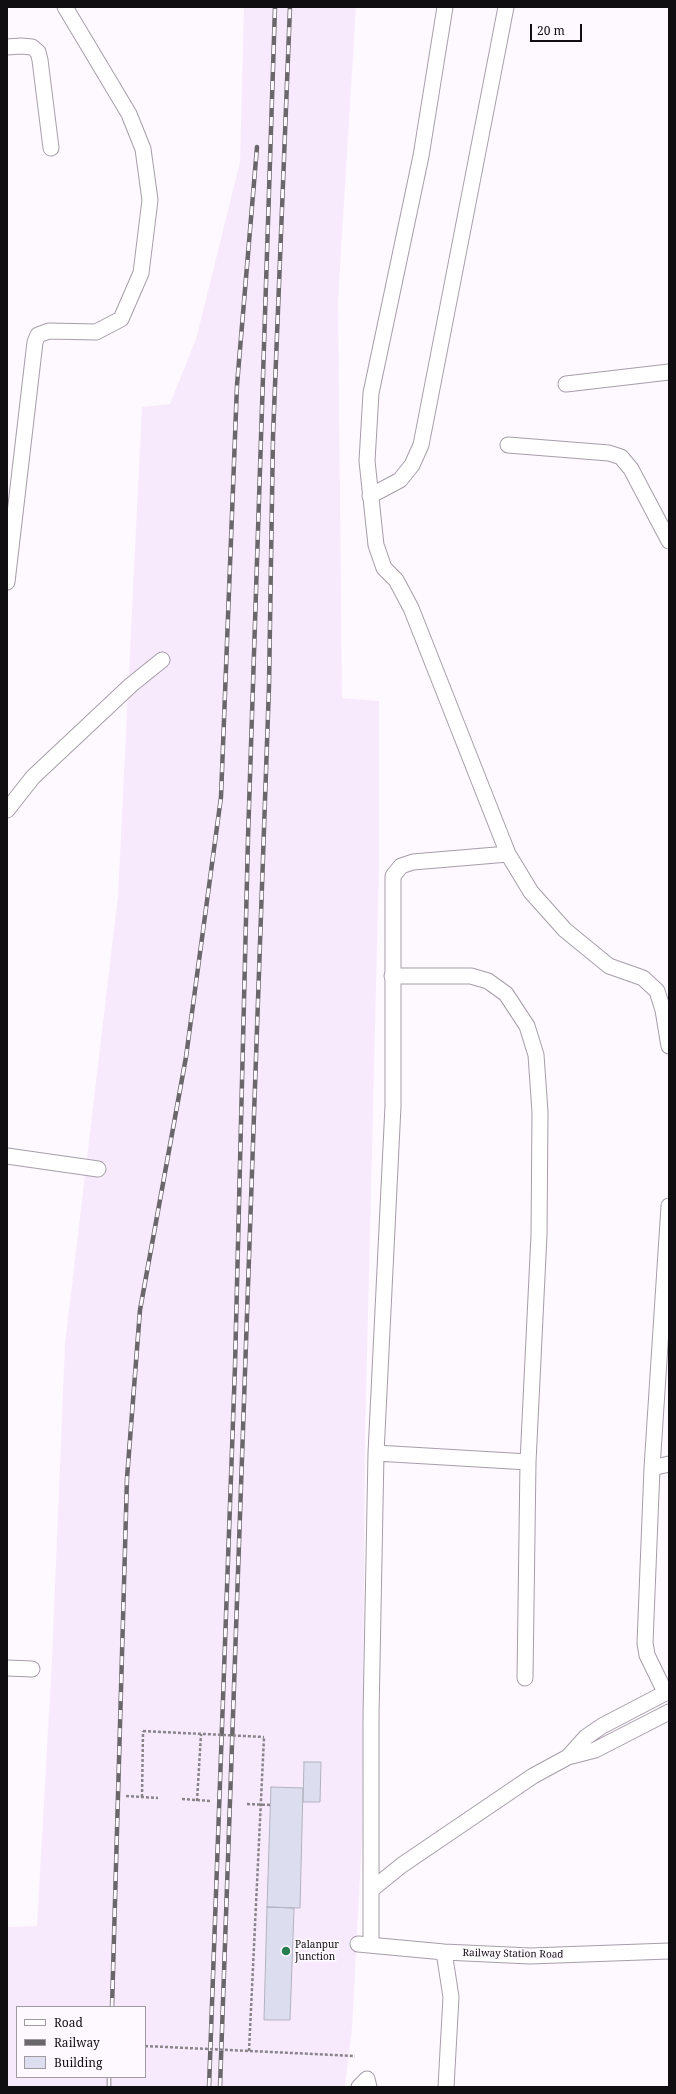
<!DOCTYPE html>
<html>
<head>
<meta charset="utf-8">
<style>
  body { margin:0 }
  #map { position:relative; width:676px; height:2094px; overflow:hidden; background:#fdf9fe; font-family:"Noto Serif",serif }
  canvas { display:block }
  .frame { position:absolute; inset:0; border:8px solid #110e12; pointer-events:none }
  .legend { position:absolute; left:16px; top:2006px; width:130px; height:72px; box-sizing:border-box; background:#fdf9fe; border:1px solid #9f9ba0; margin:0; padding:5px 7px; list-style:none; font-size:12px; color:#110e12 }
  .legend li { display:flex; align-items:center; gap:8px; height:20px }
  .legend b { width:20px; border:1px solid #9f9ba0 }
  .scale { position:absolute; left:530px; top:24px; width:52px; height:18px; box-sizing:border-box; border:2px solid #110e12; border-top:0; padding-left:5px; font-size:12px; line-height:14px; white-space:nowrap; color:#110e12; -webkit-text-stroke:3px #fdf9fe; paint-order:stroke }
</style>
</head>
<body>
<div id="map">
<canvas width="676" height="2094"></canvas>
<div class="frame"></div>
<ul class="legend">
<li><b style="height:5px;background:#fff"></b>Road</li>
<li><b style="height:5px;background:#6a676b"></b>Railway</li>
<li><b style="height:11px;background:#ddddf0"></b>Building</li>
</ul>
<div class="scale">20 m</div>
</div>
<script>
const context = document.querySelector('canvas').getContext('2d');
context.lineJoin = 'round';
function paint(path, color) {
  context.fillStyle = color;
  context.fill(path, 'evenodd');
}
function shape(rows) {
  const path = new Path2D();
  for (const r of rows) {
    path.moveTo(r[0], r[1]);
    for (let i = 2; i < r.length; i += 2) path.lineTo(r[i], r[i + 1]);
  }
  return path;
}
function trace(path, color, width, dash) {
  context.strokeStyle = color;
  context.lineWidth = width;
  context.lineCap = dash ? 'butt' : 'round';
  context.setLineDash(dash || []);
  context.stroke(path);
}
function drawText(font, color, halo, rows, align = 'center') {
  context.font = font + ' "Noto Serif",serif';
  context.lineWidth = 3.5;
  context.setLineDash([]);
  context.textBaseline = 'middle';
  context.strokeStyle = halo;
  context.fillStyle = color;
  for (const [text, x, y, turn = 0] of rows) {
    context.save();
    context.translate(x, y);
    context.rotate((+turn || 0) * Math.PI / 180);
    context.textAlign = isNaN(turn) ? turn : align;
    if (halo) context.strokeText(text, 0, 0);
    context.fillText(text, 0, 0);
    context.restore();
  }
}
paint(shape([
  [244,7,356,7,338,300,342,698,379,701,379,864,365,1437,362,1839,352,2028,345,2087,7,2087,7,1927,37,1926,52,1659,65,1344,118,896,142,407,170,404,196,339,240,162],
  [17,2007,145,2007,145,2077,17,2077]
]), '#f8eafd');
const building = shape([
  [304,1762,321,1762,320,1802,303,1802,304,1762],
  [271,1787,303,1788,300,1908,267,1907,271,1787],
  [267,1907,294,1908,290,2020,264,2020,267,1907]
]);
paint(building, '#ddddf0');
trace(building, '#b2b3c0', 1);
const street = shape([
  [445,7,421,156,371,393,367,461,376,545,384,568,396,580,411,608,508,854,531,892,565,930,609,966,643,978,657,991,663,1010,669,1046],
  [7,47,21,46,32,47,38,52,40,60,51,148],
  [566,384,669,372],
  [508,445,609,453,621,457,631,469,669,541],
  [370,496,400,480,412,465,421,445,506,7],
  [7,582,35,342,38,335,49,331,96,332,121,319,141,273,150,200,143,149,129,114,65,7],
  [7,810,33,777,131,685,162,660],
  [392,976,471,976,488,981,506,994,527,1026,536,1055,540,1112,539,1235,528,1462,525,1678],
  [7,1156,98,1169],
  [376,1453,528,1462],
  [652,1468,669,1464],
  [7,1668,32,1669],
  [665,1692,647,1655,645,1643,652,1468,669,1206],
  [568,1757,586,1737,602,1726,669,1691],
  [371,1890,371,1716,376,1453,393,1106,393,876,401,866,413,862,508,854],
  [358,1944,444,1952,530,1956,669,1951],
  [371,1944,371,1890,402,1865,533,1776,568,1757,595,1750,669,1712],
  [444,1952,451,1997,446,2087],
  [359,2087,367,2079,369,2087]
]);
trace(street, '#a69da9', 17);
trace(shape([
  [126,1796,158,1798],
  [142,1797,143,1731],
  [182,1799,211,1801],
  [197,1801,201,1734],
  [247,1804,270,1805],
  [249,2051,264,1737]
]), '#888489', 2.5, [3, 2]);
trace(street, '#fff', 15);
const rail = shape([
  [112,2007,127,1478,140,1310,186,1057,221,797,237,385,257,147],
  [109,2087,109,2077],
  [209,2087,235,1366,248,838,275,7],
  [220,2087,269,686,273,436,290,7]
]);
trace(rail, '#6a676b', 4.5);
trace(rail, '#fdf9fe', 3, [9]);
trace(shape([
  [143,1731,264,1737],
  [145,2046,355,2056]
]), '#888489', 2.5, [3, 2]);
for (const [x, y, r, color] of [
  [286,1951,5,"#267d50"]
]) {
  const dot = new Path2D();
  dot.arc(x, y, r, 0, 2 * Math.PI);
  context.fillStyle = color;
  context.fill(dot);
  trace(dot, '#fdf9fe', 1.5);
}
drawText('10px', '#110e12', '#fdf9fe', [
  ["Palanpur",295,1945],
  ["Junction",295,1957]
], 'left');
drawText('10px', '#110e12', '#fdf9fe', [
  ["Railway Station Road",513,1954,1]
]);
</script>
</body>
</html>
